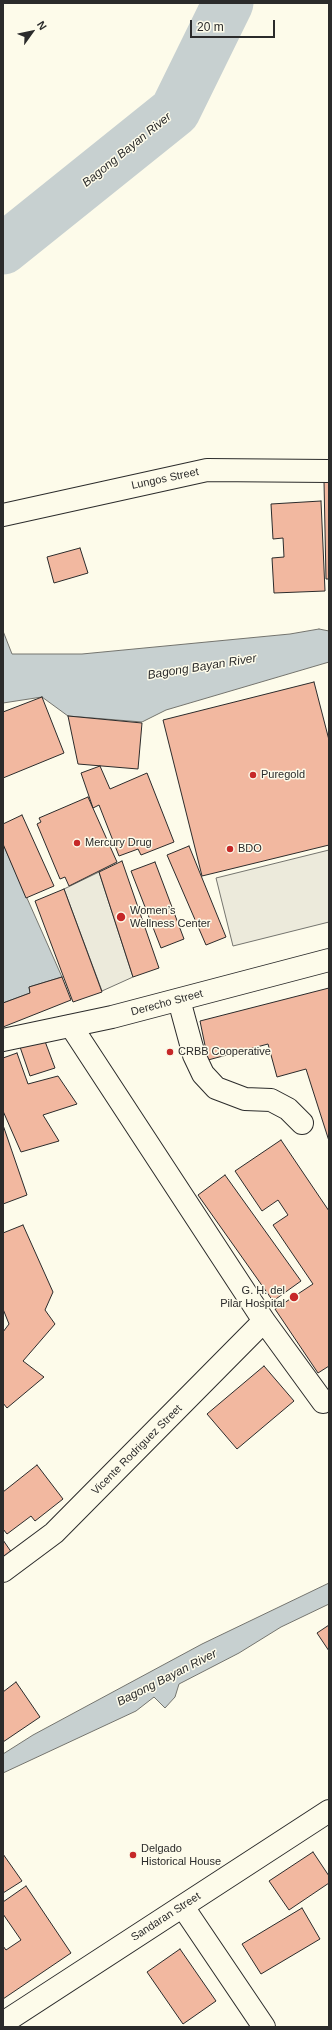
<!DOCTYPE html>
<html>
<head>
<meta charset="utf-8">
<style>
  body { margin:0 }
  #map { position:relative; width:332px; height:2030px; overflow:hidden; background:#fdfbea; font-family:Arial,sans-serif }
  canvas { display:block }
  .frame { position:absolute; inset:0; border:4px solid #2b2b2b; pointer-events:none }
  .north { position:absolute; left:12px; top:12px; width:40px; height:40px; -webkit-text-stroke:3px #fdfbea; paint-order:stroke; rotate:57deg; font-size:11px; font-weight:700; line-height:16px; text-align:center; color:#2b2b2b }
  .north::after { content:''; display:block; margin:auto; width:14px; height:18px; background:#2b2b2b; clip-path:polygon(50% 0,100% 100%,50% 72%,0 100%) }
  .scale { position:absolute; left:190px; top:20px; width:85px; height:18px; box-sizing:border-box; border:2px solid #2b2b2b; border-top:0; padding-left:5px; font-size:12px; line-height:14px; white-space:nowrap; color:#2b2b2b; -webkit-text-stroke:3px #fdfbea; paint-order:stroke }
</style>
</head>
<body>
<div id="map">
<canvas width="332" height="2030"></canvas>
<div class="frame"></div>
<div class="north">N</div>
<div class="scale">20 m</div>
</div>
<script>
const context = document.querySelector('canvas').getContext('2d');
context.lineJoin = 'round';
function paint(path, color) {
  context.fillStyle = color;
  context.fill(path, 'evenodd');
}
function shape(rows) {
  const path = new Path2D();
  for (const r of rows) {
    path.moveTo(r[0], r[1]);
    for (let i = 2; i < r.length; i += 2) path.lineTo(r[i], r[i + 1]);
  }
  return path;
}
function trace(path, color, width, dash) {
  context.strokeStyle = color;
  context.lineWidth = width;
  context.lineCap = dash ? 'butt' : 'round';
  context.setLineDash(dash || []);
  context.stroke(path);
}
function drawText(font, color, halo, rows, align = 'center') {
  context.font = font + ' Arial,sans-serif';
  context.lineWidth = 3;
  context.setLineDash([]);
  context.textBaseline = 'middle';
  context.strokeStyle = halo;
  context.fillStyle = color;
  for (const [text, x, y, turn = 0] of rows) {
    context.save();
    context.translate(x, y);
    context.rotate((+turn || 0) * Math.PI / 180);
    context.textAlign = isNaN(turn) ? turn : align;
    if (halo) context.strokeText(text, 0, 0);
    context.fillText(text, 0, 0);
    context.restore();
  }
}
const parking = shape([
  [329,850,329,922,233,946,216,878,329,850],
  [99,872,133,977,102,991,64,889,99,872]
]);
paint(parking, '#eceadb');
trace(parking, '#74746e', 1);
const water = shape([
  [319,629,329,631,329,662,166,710,142,722,68,716,42,697,3,703,3,631,12,654,82,654,290,634,319,629],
  [3,844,62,977,29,987,30,993,3,1003,3,844],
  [329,1583,329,1604,281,1627,239,1653,179,1684,175,1697,165,1708,154,1697,136,1711,3,1773,3,1754,33,1735,202,1644,329,1583]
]);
paint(water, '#c7d0d0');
trace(water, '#74746e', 1);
trace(shape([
  [3,249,175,111,228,3]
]), '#c7d0d0', 51);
const building = shape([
  [324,481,329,481,329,579,326,579,324,481],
  [321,501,325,591,274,593,272,558,284,557,283,538,273,539,271,504,321,501],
  [80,548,88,573,54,583,47,557,80,548],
  [314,682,329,740,329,845,202,876,163,720,314,682],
  [42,697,64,753,3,778,3,712,42,697],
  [68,716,142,723,138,769,78,764,68,716],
  [100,766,110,789,147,773,174,842,141,855,138,849,119,856,99,805,93,808,81,773,100,766],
  [88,797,117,862,69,886,65,877,60,879,37,824,41,822,39,818,88,797],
  [22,815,54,886,26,898,3,844,3,824,22,815],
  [189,846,226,937,206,945,167,855,189,846],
  [122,861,159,968,133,977,99,872,122,861],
  [155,862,184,939,161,948,131,871,155,862],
  [64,889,102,992,73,1002,35,901,64,889],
  [62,977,71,1000,3,1027,3,1003,30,993,29,987,62,977],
  [329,988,329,1141,306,1069,277,1077,268,1044,208,1060,200,1021,329,988],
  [43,1036,55,1068,30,1076,19,1044,43,1036],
  [17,1053,28,1084,58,1076,77,1104,43,1115,59,1141,21,1152,3,1111,3,1058,17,1053],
  [3,1125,27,1195,3,1204,3,1125],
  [281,1140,329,1211,329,1366,318,1373,275,1309,313,1284,273,1225,288,1215,278,1200,262,1211,235,1171,281,1140],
  [225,1175,301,1281,273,1301,198,1195,225,1175],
  [23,1225,53,1292,45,1310,55,1324,23,1361,44,1377,7,1408,3,1403,3,1332,9,1324,3,1309,3,1233,23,1225],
  [264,1366,294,1401,237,1449,207,1414,264,1366],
  [37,1465,63,1499,35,1521,31,1516,7,1534,3,1529,3,1492,37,1465],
  [3,1540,12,1553,3,1560,3,1540],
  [329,1625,329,1651,317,1633,329,1625],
  [16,1682,40,1717,3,1742,3,1692,16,1682],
  [313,1852,329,1876,329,1883,289,1910,269,1881,313,1852],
  [3,1854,22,1881,3,1893,3,1854],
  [26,1886,71,1953,3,1999,3,1946,6,1950,21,1940,3,1914,3,1902,26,1886],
  [302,1908,320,1939,261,1974,242,1944,302,1908],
  [180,1949,216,2001,183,2024,147,1972,180,1949]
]);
paint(building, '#f2b8a0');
trace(building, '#2b2b2b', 1);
const minor = shape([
  [3,515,207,470,329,471],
  [179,1000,194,1055,203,1074,216,1088,245,1099,271,1100,288,1109,302,1123],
  [71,1026,264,1321,323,1402],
  [3,1571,54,1533,264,1321],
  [183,1907,264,2027],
  [3,2023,329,1811]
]);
const major = shape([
  [3,1040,112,1017,329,960]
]);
trace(minor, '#2b2b2b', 24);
trace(major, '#2b2b2b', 24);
trace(minor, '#fdfbea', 22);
trace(major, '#fdfbea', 22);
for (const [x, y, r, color] of [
  [253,775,4,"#c62828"],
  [77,843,4,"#c62828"],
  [230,849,4,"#c62828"],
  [121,917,5,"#c62828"],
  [170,1052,4,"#c62828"],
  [294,1297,5,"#c62828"],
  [133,1855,4,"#c62828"]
]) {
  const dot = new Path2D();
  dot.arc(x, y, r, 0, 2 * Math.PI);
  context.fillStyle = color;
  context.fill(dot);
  trace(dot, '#fdfbea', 1.5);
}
drawText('11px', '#2b2b2b', '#fdfbea', [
  ["Lungos Street",165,479,-12],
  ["Derecho Street",167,1003,-15],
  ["Vicente Rodriguez Street",137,1450,-45],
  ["Sandaran Street",166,1917,-33]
]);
drawText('11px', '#2b2b2b', '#fdfbea', [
  ["Puregold",261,775],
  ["Mercury Drug",85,843],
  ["BDO",238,849],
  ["Women’s",130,911],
  ["Wellness Center",130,924],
  ["CRBB Cooperative",178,1052],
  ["G. H. del",285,1291,"right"],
  ["Pilar Hospital",285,1304,"right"],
  ["Delgado",141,1849],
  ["Historical House",141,1862]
], 'left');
drawText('italic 12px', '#2b2b2b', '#fdfbea', [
  ["Bagong Bayan River",127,150,-39],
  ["Bagong Bayan River",202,667,-9],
  ["Bagong Bayan River",167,1678,-27]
]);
</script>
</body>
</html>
